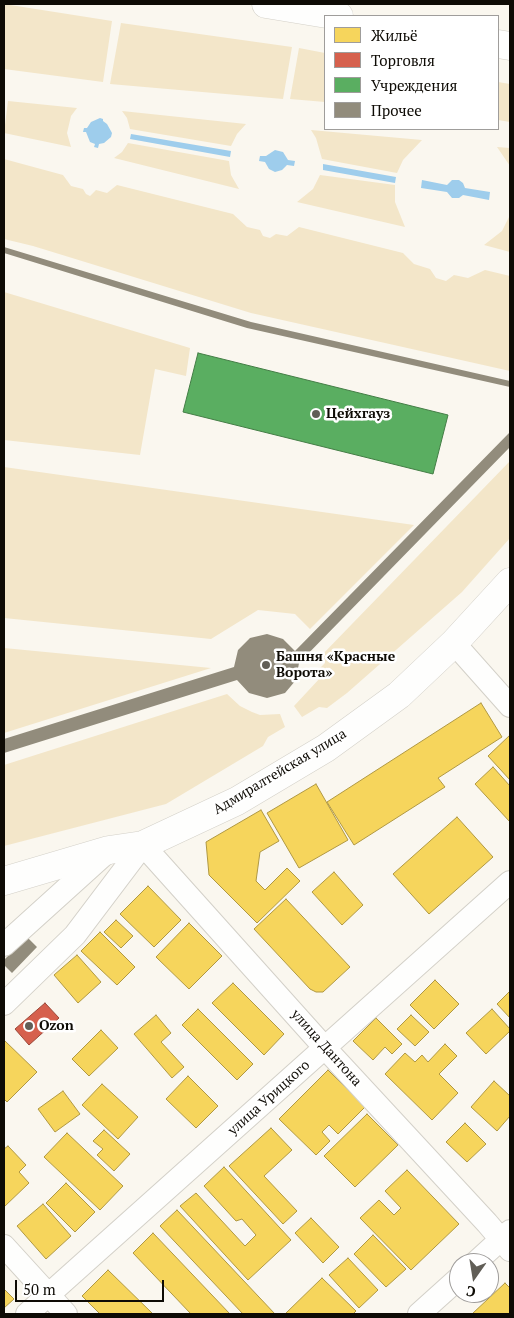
<!DOCTYPE html>
<html>
<head>
<meta charset="utf-8">
<style>
  body { margin:0 }
  #map { position:relative; width:514px; height:1318px; overflow:hidden; background:#faf7ef; font-family:"PT Serif",serif }
  canvas { display:block }
  .frame { position:absolute; inset:0; border:5px solid #0e0b05; pointer-events:none }
  .legend { position:absolute; left:324px; top:15px; width:175px; height:115px; box-sizing:border-box; background:#fff; border:1px solid #9f9d9b; margin:0; padding:6px 9px; list-style:none; font-size:15px; color:#0e0b05 }
  .legend li { display:flex; align-items:center; gap:10px; height:25px }
  .legend b { width:25px; border:1px solid #9f9d9b }
  .north { position:absolute; left:449px; top:1253px; width:50px; height:50px; box-sizing:border-box; background:#fff; border:1px solid #9f9d9b; border-radius:50%; rotate:193deg; font-size:14px; font-weight:700; line-height:20px; text-align:center; color:#0e0b05 }
  .north::after { content:''; display:block; margin:auto; width:18px; height:22px; background:#615e57; clip-path:polygon(50% 0,100% 100%,50% 72%,0 100%) }
  .scale { position:absolute; left:15px; top:1280px; width:149px; height:22px; box-sizing:border-box; border:2px solid #0e0b05; border-top:0; padding-left:6px; font-size:15px; line-height:18px; white-space:nowrap; color:#0e0b05; -webkit-text-stroke:4px #fff; paint-order:stroke }
</style>
</head>
<body>
<div id="map">
<canvas width="514" height="1318"></canvas>
<div class="frame"></div>
<ul class="legend">
<li><b style="height:14px;background:#f6d55c"></b>Жильё</li>
<li><b style="height:14px;background:#d6604d"></b>Торговля</li>
<li><b style="height:14px;background:#5aae61"></b>Учреждения</li>
<li><b style="height:14px;background:#928c7c"></b>Прочее</li>
</ul>
<div class="north">С</div>
<div class="scale">50 m</div>
</div>
<script>
const context = document.querySelector('canvas').getContext('2d');
context.lineJoin = 'round';
function paint(path, color) {
  context.fillStyle = color;
  context.fill(path, 'evenodd');
}
function shape(rows) {
  const path = new Path2D();
  for (const r of rows) {
    path.moveTo(r[0], r[1]);
    for (let i = 2; i < r.length; i += 2) path.lineTo(r[i], r[i + 1]);
  }
  return path;
}
function trace(path, color, width, dash) {
  context.strokeStyle = color;
  context.lineWidth = width;
  context.lineCap = dash ? 'butt' : 'round';
  context.setLineDash(dash || []);
  context.stroke(path);
}
function drawText(font, color, halo, rows, align = 'center') {
  context.font = font + ' "PT Serif",serif';
  context.lineWidth = 5;
  context.setLineDash([]);
  context.textBaseline = 'middle';
  context.strokeStyle = halo;
  context.fillStyle = color;
  for (const [text, x, y, turn = 0] of rows) {
    context.save();
    context.translate(x, y);
    context.rotate((+turn || 0) * Math.PI / 180);
    context.textAlign = isNaN(turn) ? turn : align;
    if (halo) context.strokeText(text, 0, 0);
    context.fillText(text, 0, 0);
    context.restore();
  }
}
paint(shape([
  [4,4,112,21,103,82,4,69],
  [121,23,292,47,283,99,110,84],
  [299,48,325,53,325,102,290,99],
  [498,82,510,84,510,122,498,120],
  [8,101,77,108,71,116,67,133,71,147,4,133],
  [122,111,246,124,237,134,231,146,130,129,127,118],
  [311,130,422,140,403,160,397,173,322,159,316,138],
  [128,143,229,161,231,175,239,189,114,158,122,152],
  [497,147,510,148,510,166],
  [4,159,63,175,71,186,83,189,86,194,90,196,96,190,107,193,117,185,233,214,247,227,260,230,263,236,270,238,276,234,287,236,299,227,403,253,414,264,430,269,436,278,446,281,454,275,468,278,485,270,510,276,510,371,251,313,33,246,4,239],
  [320,175,395,185,395,202,405,227,297,202,313,189],
  [510,215,510,252,484,245,502,231],
  [4,292,190,348,186,376,155,369,140,455,4,440],
  [510,461,510,538,462,592,347,693,327,708,319,707,302,717,294,706,321,677,318,670,325,663,320,657],
  [4,467,414,525,310,629,295,614,258,610,211,639,4,618],
  [4,648,211,668,4,733],
  [227,694,240,706,252,712,260,715,280,714,285,727,268,737,263,746,166,804,4,846,4,765]
]), '#f3e6c9');
paint(shape([
  [100,118,103,119,103,121,107,124,112,133,111,137,104,143,99,144,98,148,94,147,95,144,90,142,86,132,83,132,84,128,87,128,91,122],
  [131,134,231,151,230,157,130,139],
  [275,150,283,152,288,160,295,161,294,166,287,165,282,170,275,172,269,169,265,162,259,161,260,156,266,156],
  [323,164,396,177,395,183,323,170],
  [422,180,447,185,452,180,459,180,463,183,465,188,490,192,489,200,463,195,459,198,452,198,447,192,421,188]
]), '#9ecdec');
const homes = shape([
  [481,703,502,737,438,778,445,787,354,845,327,802,481,703],
  [510,735,510,780,488,756,510,735],
  [493,767,510,786,510,822,475,784,493,767],
  [316,784,348,840,299,868,267,813,316,784],
  [261,810,279,841,260,852,256,881,265,890,287,868,300,881,257,923,209,875,206,842,261,810],
  [457,817,493,857,429,914,393,874,457,817],
  [334,872,363,905,342,925,312,892,334,872],
  [148,886,181,920,154,947,120,914,148,886],
  [286,899,350,967,323,992,316,992,310,989,254,929,286,899],
  [116,920,133,936,121,948,104,932,116,920],
  [189,923,222,956,189,989,156,957,189,923],
  [100,932,135,967,117,985,81,951,100,932],
  [77,955,101,982,78,1003,54,975,77,955],
  [435,980,459,1004,434,1029,410,1005,435,980],
  [233,983,284,1034,264,1055,212,1003,233,983],
  [510,991,510,1018,497,1004,510,991],
  [198,1009,253,1064,237,1080,182,1025,198,1009],
  [492,1009,510,1029,510,1031,486,1054,466,1033,492,1009],
  [156,1015,171,1033,161,1042,184,1067,172,1078,134,1034,156,1015],
  [411,1015,429,1032,415,1046,397,1029,411,1015],
  [376,1018,402,1044,392,1054,385,1047,373,1060,353,1041,376,1018],
  [101,1030,118,1048,89,1076,72,1059,101,1030],
  [4,1040,37,1072,7,1102,4,1099,4,1040],
  [445,1044,457,1056,439,1074,458,1093,432,1120,385,1074,405,1053,415,1062,422,1055,428,1062,445,1044],
  [328,1070,365,1107,338,1134,329,1125,322,1132,330,1141,316,1155,279,1119,328,1070],
  [188,1076,218,1106,196,1128,166,1099,188,1076],
  [494,1081,510,1096,510,1116,497,1131,471,1107,494,1081],
  [102,1084,138,1117,118,1139,82,1105,102,1084],
  [63,1091,80,1114,55,1132,38,1109,63,1091],
  [367,1114,398,1145,355,1187,324,1156,367,1114],
  [465,1123,486,1144,467,1162,446,1142,465,1123],
  [271,1128,292,1150,264,1176,297,1211,283,1224,229,1166,271,1128],
  [104,1130,130,1154,114,1171,97,1155,103,1149,93,1141,104,1130],
  [67,1133,123,1186,100,1210,44,1157,67,1133],
  [8,1146,26,1165,19,1172,29,1183,4,1207,4,1149,8,1146],
  [224,1167,291,1240,248,1280,180,1206,196,1193,245,1246,256,1235,242,1219,236,1221,204,1186,224,1167],
  [407,1170,459,1224,411,1270,360,1218,379,1200,394,1215,401,1208,385,1191,407,1170],
  [66,1183,95,1212,75,1232,46,1203,66,1183],
  [43,1204,71,1236,46,1259,17,1226,43,1204],
  [177,1210,275,1314,243,1314,160,1226,177,1210],
  [311,1218,339,1247,323,1263,295,1233,311,1218],
  [153,1233,230,1314,191,1314,133,1253,153,1233],
  [373,1235,406,1269,386,1287,354,1254,373,1235],
  [348,1258,378,1290,359,1308,329,1275,348,1258],
  [108,1270,153,1314,100,1314,82,1296,108,1270],
  [322,1278,356,1311,353,1314,285,1314,322,1278],
  [505,1283,510,1288,510,1314,472,1314,505,1283],
  [4,1289,14,1299,4,1308,4,1289]
]);
paint(homes, '#f6d55c');
trace(homes, '#b09842', 1);
const shops = shape([
  [45,1003,59,1018,29,1045,15,1029,45,1003]
]);
paint(shops, '#d6604d');
trace(shops, '#9a4637', 1);
const public = shape([
  [198,353,448,415,433,474,183,412,198,353]
]);
paint(public, '#5aae61');
trace(public, '#437d45', 1);
paint(shape([
  [4,247,251,322,510,381,510,387,247,328,4,253],
  [510,432,510,447,299,663,296,680,285,693,267,698,249,693,237,680,4,753,4,739,234,667,238,650,250,638,267,634,283,639,295,651],
  [27,937,37,947,12,973,4,965,4,960]
]), '#928c7c');
const minor = shape([
  [454,643,510,706],
  [4,945,107,852],
  [4,1004,75,935,143,845,325,1048,487,1223,510,1250],
  [4,1246,66,1314],
  [475,1263,510,1231],
  [27,1314,510,882],
  [419,1314,459,1278]
]);
const secondary = shape([
  [266,4,339,16],
  [498,44,510,46],
  [4,881,109,850,143,845,237,801,326,748,399,695,454,643,510,582]
]);
trace(minor, '#d3d0c8', 24);
trace(secondary, '#d3d0c8', 29);
trace(minor, '#fefefd', 22);
trace(secondary, '#fefefd', 28);
for (const [x, y, r, color] of [
  [316,414,5,"#615e57"],
  [266,665,5,"#615e57"],
  [29,1026,5,"#615e57"]
]) {
  const dot = new Path2D();
  dot.arc(x, y, r, 0, 2 * Math.PI);
  context.fillStyle = color;
  context.fill(dot);
  trace(dot, '#fff', 2);
}
drawText('bold 14px', '#0e0b05', '#fff', [
  ["Цейхгауз",326,414],
  ["Башня «Красные",276,657],
  ["Ворота»",276,673],
  ["Ozon",39,1026]
], 'left');
drawText('14px', '#0e0b05', '#fff', [
  ["Адмиралтейская улица",280,772,-31],
  ["улица Дантона",326,1048,48],
  ["улица Урицкого",269,1098,-42]
]);
</script>
</body>
</html>
